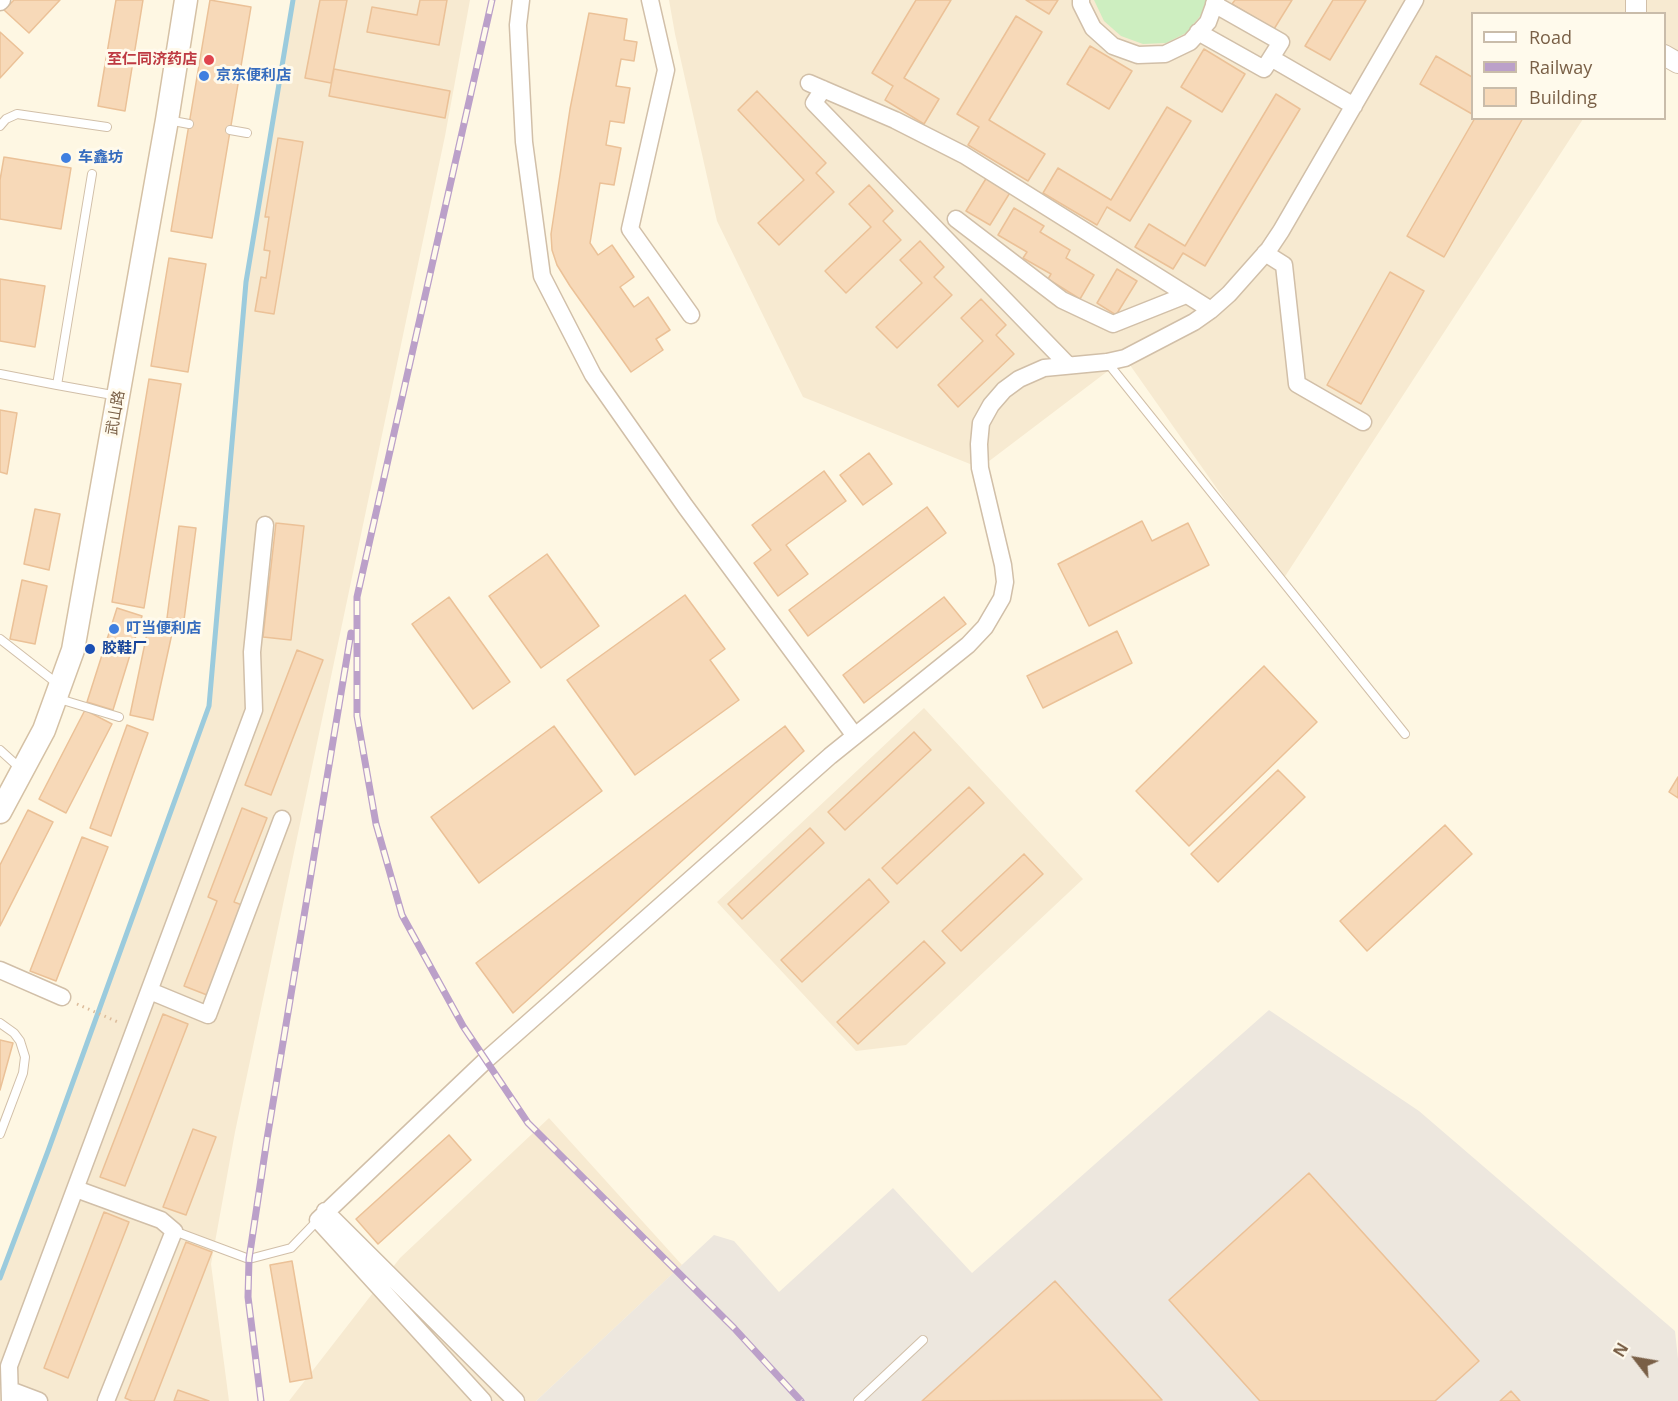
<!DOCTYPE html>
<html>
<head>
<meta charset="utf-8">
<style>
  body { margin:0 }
  #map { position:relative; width:1678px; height:1401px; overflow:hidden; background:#fef7e3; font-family:"Open Sans",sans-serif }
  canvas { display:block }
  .legend { position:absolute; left:1471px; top:12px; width:195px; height:108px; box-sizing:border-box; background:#fffaec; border:2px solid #c9bcaa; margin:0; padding:8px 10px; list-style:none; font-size:18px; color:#795f46 }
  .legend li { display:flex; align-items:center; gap:12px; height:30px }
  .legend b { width:30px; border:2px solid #c9bcaa }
  .north { position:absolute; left:1606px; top:1329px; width:60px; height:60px; -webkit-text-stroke:4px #fffaec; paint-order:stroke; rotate:301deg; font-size:16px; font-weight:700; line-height:24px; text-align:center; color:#795f46 }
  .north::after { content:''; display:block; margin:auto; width:21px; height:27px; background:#795f46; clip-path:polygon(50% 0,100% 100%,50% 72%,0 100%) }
</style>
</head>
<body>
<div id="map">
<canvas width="1678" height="1401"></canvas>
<ul class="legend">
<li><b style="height:8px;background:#fff"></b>Road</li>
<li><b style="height:8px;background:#bba0c9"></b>Railway</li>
<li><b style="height:16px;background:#f7d9b8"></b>Building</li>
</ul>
<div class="north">N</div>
</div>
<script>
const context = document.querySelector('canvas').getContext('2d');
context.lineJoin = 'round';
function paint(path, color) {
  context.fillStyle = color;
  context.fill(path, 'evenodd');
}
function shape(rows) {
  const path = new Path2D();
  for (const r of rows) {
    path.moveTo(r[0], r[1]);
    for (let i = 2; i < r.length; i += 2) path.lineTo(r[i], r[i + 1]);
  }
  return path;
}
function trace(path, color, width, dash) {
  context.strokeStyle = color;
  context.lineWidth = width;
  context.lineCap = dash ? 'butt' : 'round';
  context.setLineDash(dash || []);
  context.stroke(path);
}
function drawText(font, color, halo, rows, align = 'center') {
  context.font = font + ' "Open Sans","Noto Sans SC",sans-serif';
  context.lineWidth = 6;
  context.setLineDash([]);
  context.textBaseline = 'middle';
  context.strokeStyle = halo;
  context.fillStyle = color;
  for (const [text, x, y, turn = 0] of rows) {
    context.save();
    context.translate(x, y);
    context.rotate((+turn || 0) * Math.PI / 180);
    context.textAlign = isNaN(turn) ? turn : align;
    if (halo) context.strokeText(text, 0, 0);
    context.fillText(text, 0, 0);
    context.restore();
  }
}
paint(shape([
  [293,0,470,0,445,136,235,1132,211,1264,229,1401,0,1401,0,1276,209,706,246,282],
  [669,0,1678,0,1678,62,1665,54,1664,14,1472,14,1472,118,1583,119,1282,581,1125,358,980,468,803,397,717,221,675,34],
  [924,708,1083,879,906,1045,856,1051,717,902],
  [549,1118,682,1265,536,1401,289,1401,400,1258]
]), '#f7ead1');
paint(shape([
  [1269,1010,1419,1111,1675,1331,1678,1359,1678,1401,536,1401,714,1235,734,1241,779,1292,893,1188,972,1273]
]), '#ede7de');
paint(shape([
  [1094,0,1207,0,1201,15,1186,33,1166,43,1143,44,1121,36,1104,21]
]), '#cdeec0');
trace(shape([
  [0,1278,48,1151,209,706,246,282,293,0]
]), '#9bcbdd', 5);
const building = shape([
  [14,0,60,0,29,33,4,10,14,0],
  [116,0,143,0,125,111,98,106,116,0],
  [210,0,251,7,212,238,171,231,210,0],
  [320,0,347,0,331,83,305,78,320,0],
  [420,0,447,0,439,45,367,32,372,7,417,15,420,0],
  [916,0,951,0,904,78,939,99,924,124,885,100,893,86,872,73,916,0],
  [1026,0,1058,0,1049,14,1026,0],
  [1235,0,1292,0,1274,29,1232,4,1235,0],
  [1333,0,1366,0,1330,60,1305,46,1333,0],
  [589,13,627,19,624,40,637,42,634,61,621,59,616,86,630,88,624,123,610,121,606,145,621,148,614,185,600,183,590,243,598,255,612,245,634,277,620,287,634,307,648,297,670,330,656,339,663,350,631,372,570,286,557,265,552,250,551,234,570,109,589,13],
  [1016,16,1042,32,989,120,1045,154,1028,181,968,145,979,127,957,114,1016,16],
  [0,32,23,53,0,78,0,32],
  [1090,46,1132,71,1109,109,1067,84,1090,46],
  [1204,49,1245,74,1222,112,1181,87,1204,49],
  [1436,56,1472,77,1472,114,1420,84,1436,56],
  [334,69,450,91,445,118,329,96,334,69],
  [757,91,826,163,816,173,834,192,779,245,758,223,804,180,738,110,757,91],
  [1276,94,1300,109,1205,266,1183,253,1173,269,1135,247,1149,224,1185,246,1276,94],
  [1167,107,1191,121,1130,221,1107,207,1097,225,1043,193,1058,168,1111,200,1167,107],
  [1475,118,1523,118,1444,257,1407,236,1475,118],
  [278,138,303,142,274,314,255,311,261,277,266,278,270,251,264,250,269,217,265,217,278,138],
  [4,157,71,168,61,229,0,219,0,180,4,157],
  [987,177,1011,191,990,225,966,211,987,177],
  [869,185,893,211,883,221,901,240,846,293,825,271,871,227,849,204,869,185],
  [1014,208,1044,226,1040,232,1070,250,1066,258,1094,275,1080,299,1048,279,1051,274,1023,258,1027,252,998,235,1014,208],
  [920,241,944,267,934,277,952,295,897,348,876,327,922,283,900,260,920,241],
  [169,258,206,264,188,372,151,366,169,258],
  [1117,269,1137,281,1116,315,1097,303,1117,269],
  [1390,272,1424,291,1361,404,1327,385,1390,272],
  [0,279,45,286,35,347,0,341,0,279],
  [981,299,1006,325,996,335,1014,354,958,407,938,385,983,341,961,318,981,299],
  [149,379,181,384,144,608,112,602,149,379],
  [0,410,17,413,7,474,0,472,0,410],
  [869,453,892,484,863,505,840,475,869,453],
  [824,471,846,501,786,545,808,574,778,596,754,563,771,550,752,525,824,471],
  [927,507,946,533,808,636,789,610,927,507],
  [35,509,60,514,49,570,24,564,35,509],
  [1142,521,1152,541,1188,523,1209,565,1089,626,1058,564,1142,521],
  [276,523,304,526,291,640,263,637,276,523],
  [179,526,196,528,184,620,167,618,179,526],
  [547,554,599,626,541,668,489,596,547,554],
  [22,580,47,586,35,644,10,639,22,580],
  [685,595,725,649,710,660,739,700,635,775,567,680,685,595],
  [449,597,510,682,473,709,412,624,449,597],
  [944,597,966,624,864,703,843,675,944,597],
  [117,608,142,616,113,710,87,702,117,608],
  [149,624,173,629,153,720,130,715,149,624],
  [1117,631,1132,663,1043,708,1027,676,1117,631],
  [297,650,323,660,271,795,245,785,297,650],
  [1264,666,1317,722,1189,846,1136,791,1264,666],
  [85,710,112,724,66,813,39,799,85,710],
  [127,725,148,733,111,836,90,828,127,725],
  [554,726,602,791,479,883,431,817,554,726],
  [785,726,804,751,513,1013,476,963,785,726],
  [914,732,931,750,845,830,828,812,914,732],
  [1278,770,1305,797,1218,882,1191,854,1278,770],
  [1678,777,1678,798,1669,792,1678,777],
  [969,787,984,803,897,884,882,868,969,787],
  [242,808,267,818,234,902,242,905,207,995,184,986,217,901,208,897,242,808],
  [28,810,53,822,0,926,0,865,28,810],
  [1445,825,1472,854,1367,951,1340,921,1445,825],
  [810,828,824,843,742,919,728,904,810,828],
  [82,837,108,847,56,981,30,971,82,837],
  [1024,854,1043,874,961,951,942,931,1024,854],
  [869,879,889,902,802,982,781,960,869,879],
  [924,941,945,963,858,1044,837,1022,924,941],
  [163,1014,188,1024,125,1186,100,1177,163,1014],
  [0,1040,13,1043,0,1090,0,1040],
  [193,1129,216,1137,186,1215,163,1207,193,1129],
  [449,1135,471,1160,378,1244,356,1219,449,1135],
  [1309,1173,1479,1361,1435,1401,1260,1401,1169,1300,1309,1173],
  [104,1212,129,1222,68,1378,44,1368,104,1212],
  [186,1242,212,1252,154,1401,132,1401,125,1398,186,1242],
  [292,1261,312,1378,290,1382,270,1265,292,1261],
  [1055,1281,1162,1400,922,1401,1055,1281],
  [178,1390,209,1401,174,1401,178,1390],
  [1511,1391,1520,1401,1500,1401,1511,1391]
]);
paint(building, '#f7d9b8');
trace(building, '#ebc197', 1.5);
const service = shape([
  [168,120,189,124],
  [0,126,6,119,17,114,107,127],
  [230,130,247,133],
  [92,174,57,385,118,396],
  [1107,362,1405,734],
  [0,374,57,385],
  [0,639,59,685],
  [56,698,119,717],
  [0,750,22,770],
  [0,1023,14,1033,20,1041,25,1057,23,1073,0,1134],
  [174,1231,249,1259,291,1248,318,1220],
  [858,1401,923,1340]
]);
const minor = shape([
  [521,0,518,25,524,142,542,276,593,375,685,506,855,736],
  [650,0,666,70,630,229,691,315],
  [1081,0,1081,4,1093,28,1113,46,1138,55,1165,54,1190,42,1208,22,1216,0],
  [0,2,2,0],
  [1198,32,1264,69,1281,42,1214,4],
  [1271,58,1354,106],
  [809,83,895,120,964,155,1211,310],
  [823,89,814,103,1068,365],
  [956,219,1062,300,1113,324,1186,295],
  [1265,253,1284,265,1297,384,1363,422],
  [0,970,62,997],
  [150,991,208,1015,282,819],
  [76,1189,161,1220,174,1231,106,1401],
  [325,1211,516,1401],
  [10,1390,39,1401],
  [10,1401,9,1366,254,710,252,652,265,525],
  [483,1401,318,1220,486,1060,830,756,968,645,985,627,1002,598,1005,582,1003,565,980,468,979,444,981,423,991,405,1004,390,1019,379,1044,368,1107,362,1125,358,1194,322,1211,310,1229,294,1269,249,1281,231,1415,0]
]);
const tertiary = shape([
  [1636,14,1636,0],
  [1664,55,1678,63]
]);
const secondary = shape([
  [0,812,44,730,73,650,167,120,186,0]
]);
trace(service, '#d1bfa8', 10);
trace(minor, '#d1bfa8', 19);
trace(tertiary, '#d1bfa8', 22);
trace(secondary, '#d5c1a5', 25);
trace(shape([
  [77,1004,120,1023]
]), '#dcbc9b', 3, [1.5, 4.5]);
trace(service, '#fff', 8);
trace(minor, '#fff', 16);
trace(tertiary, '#fff', 20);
trace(secondary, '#fff', 22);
const rail = shape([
  [492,0,357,597,357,716,376,824,402,915,463,1026,528,1123,734,1328,801,1401],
  [261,1401,248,1297,249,1259,267,1139,351,633]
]);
trace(rail, '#bba0c9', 7);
trace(rail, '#fffaec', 4.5, [14]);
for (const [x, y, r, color] of [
  [209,60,6,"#e0444e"],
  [204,76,6,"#3f7fe0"],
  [66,158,6,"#3f7fe0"],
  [114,629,6,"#3f7fe0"],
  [90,649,6,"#1a4fb4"]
]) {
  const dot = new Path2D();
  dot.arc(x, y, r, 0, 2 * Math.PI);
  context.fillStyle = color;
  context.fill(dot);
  trace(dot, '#fffaec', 2);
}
drawText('bold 15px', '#be3a42', '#fffaec', [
  ["至仁同济药店",197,60]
], 'right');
drawText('bold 15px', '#366cbe', '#fffaec', [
  ["京东便利店",216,76],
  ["车鑫坊",78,158],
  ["叮当便利店",126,629]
], 'left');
drawText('15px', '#795f46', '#fffaec', [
  ["武山路",116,413,-80]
]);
drawText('bold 15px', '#164399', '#fffaec', [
  ["胶鞋厂",102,649]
], 'left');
</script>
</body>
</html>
